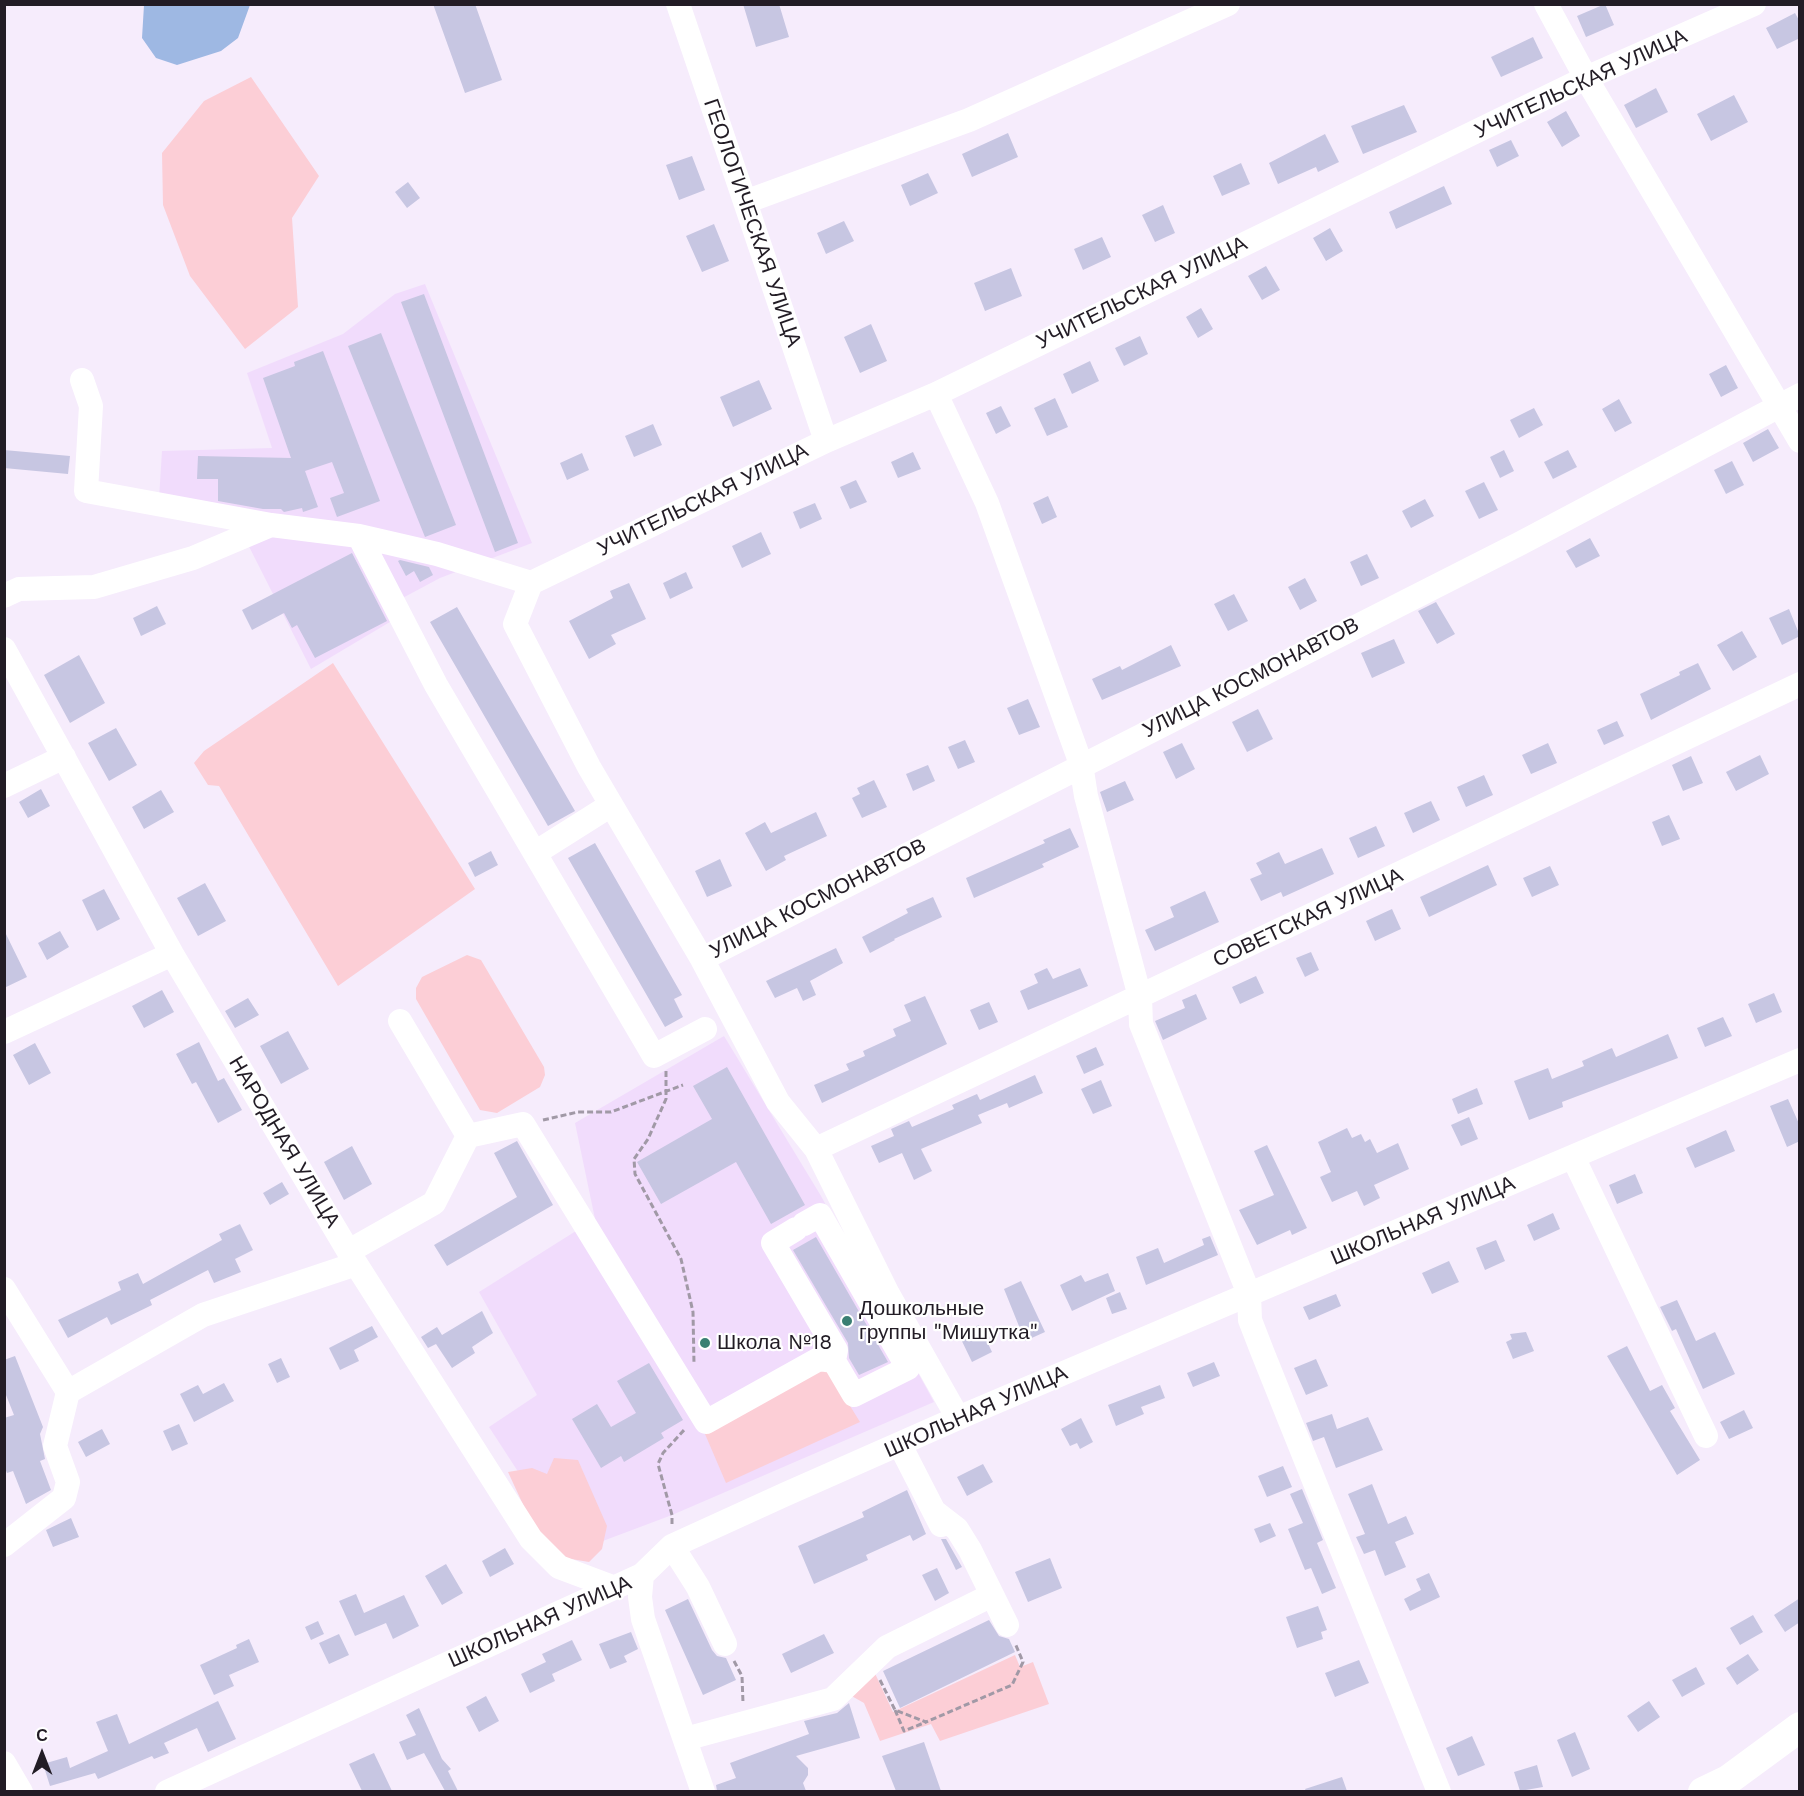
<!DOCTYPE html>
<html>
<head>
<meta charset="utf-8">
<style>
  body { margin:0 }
  #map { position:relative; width:1804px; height:1796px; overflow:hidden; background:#f6ecfc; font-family:"Work Sans",sans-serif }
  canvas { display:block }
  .frame { position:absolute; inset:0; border:6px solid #221c25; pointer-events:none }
  .north { position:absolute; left:12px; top:1724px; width:60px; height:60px; -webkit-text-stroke:4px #fff; paint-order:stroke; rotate:0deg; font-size:16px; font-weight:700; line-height:24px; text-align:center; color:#221c25 }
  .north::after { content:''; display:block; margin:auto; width:21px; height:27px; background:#221c25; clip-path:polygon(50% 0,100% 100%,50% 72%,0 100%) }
</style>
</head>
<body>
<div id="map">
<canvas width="1804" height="1796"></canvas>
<div class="frame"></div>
<div class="north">С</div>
</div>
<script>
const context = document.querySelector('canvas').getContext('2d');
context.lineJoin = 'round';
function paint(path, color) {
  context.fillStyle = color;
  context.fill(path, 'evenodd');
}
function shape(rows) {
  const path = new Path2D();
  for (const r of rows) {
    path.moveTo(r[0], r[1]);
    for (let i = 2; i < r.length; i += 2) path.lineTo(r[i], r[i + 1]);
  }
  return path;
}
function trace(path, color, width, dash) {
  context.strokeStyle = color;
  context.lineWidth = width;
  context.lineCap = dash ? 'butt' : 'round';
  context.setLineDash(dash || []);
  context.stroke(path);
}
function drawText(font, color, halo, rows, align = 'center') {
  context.font = font + ' "Work Sans",sans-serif';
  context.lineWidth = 4.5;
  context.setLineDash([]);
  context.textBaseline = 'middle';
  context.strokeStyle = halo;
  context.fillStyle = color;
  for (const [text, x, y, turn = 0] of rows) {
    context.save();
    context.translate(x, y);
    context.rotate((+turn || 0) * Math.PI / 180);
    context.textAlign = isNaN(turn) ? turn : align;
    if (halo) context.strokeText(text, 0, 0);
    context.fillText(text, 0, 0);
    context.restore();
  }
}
paint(shape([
  [425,284,532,543,440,578,397,601,395,619,311,669,233,515,159,499,162,451,272,448,247,373,343,334,395,294],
  [724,1036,821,1196,934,1402,672,1515,571,1553,489,1427,537,1395,479,1292,595,1219,575,1123]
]), '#f1dcfc');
paint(shape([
  [251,77,319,176,292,218,298,307,245,349,190,276,163,205,162,153,204,101],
  [333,663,475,889,338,986,219,786,208,785,194,763,204,751],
  [467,955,481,960,544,1067,545,1075,540,1087,497,1113,480,1110,416,999,416,988,422,977],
  [826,1367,860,1422,726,1483,705,1434],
  [554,1458,578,1460,607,1526,602,1549,589,1562,565,1558,532,1524,508,1472,532,1468,547,1474],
  [1015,1655,1020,1667,1033,1662,1049,1704,940,1741,931,1724,880,1741,864,1703,848,1694,872,1667,893,1712]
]), '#fcced6');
paint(shape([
  [144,5,144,4,250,5,238,38,221,51,177,65,156,58,142,38]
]), '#9eb8e3');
paint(shape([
  [433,4,475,4,502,80,465,93],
  [743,4,779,4,789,37,756,47],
  [1605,4,1614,25,1586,37,1577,16],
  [1795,13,1800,22,1800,38,1777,49,1766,28],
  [1533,37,1543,58,1501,77,1491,57],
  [1656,88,1668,112,1636,128,1624,105],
  [1734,95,1748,122,1711,141,1697,114],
  [1404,105,1417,132,1363,154,1351,126],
  [1566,111,1580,136,1562,147,1547,122],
  [1008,133,1018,157,972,177,962,154],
  [1325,134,1339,162,1318,172,1316,167,1278,184,1269,163],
  [1511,140,1519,156,1497,167,1489,150],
  [692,156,705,190,679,200,666,165],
  [1241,163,1250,184,1222,196,1213,176],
  [928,173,938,193,910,206,901,185],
  [408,182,420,198,407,208,395,192],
  [1444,186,1452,204,1396,229,1389,212],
  [1163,205,1175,233,1155,242,1142,215],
  [844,221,854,241,826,254,817,233],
  [714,224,729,261,702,272,686,236],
  [1330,228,1343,251,1326,261,1313,238],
  [1102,237,1111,257,1083,270,1074,249],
  [1266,266,1280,290,1262,300,1248,276],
  [1011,268,1022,296,985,311,974,283],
  [424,294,518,543,495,552,401,302],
  [1201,308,1213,329,1198,338,1186,317],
  [871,324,887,361,860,373,844,337],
  [381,333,456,525,425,537,348,346],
  [1140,336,1148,354,1124,366,1115,348],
  [323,351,380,501,337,517,330,498,344,493,332,462,305,471,318,507,303,512,302,508,284,512,281,509,263,509,218,501,218,479,197,479,198,456,291,458,263,378,295,366,294,362],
  [1090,361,1099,381,1072,394,1063,374],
  [1726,365,1738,388,1721,397,1709,374],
  [759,380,772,409,733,427,720,397],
  [1055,398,1068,427,1047,436,1034,408],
  [1619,399,1632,423,1615,432,1602,409],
  [1001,406,1011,426,996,434,986,413],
  [1534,408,1543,425,1519,438,1510,420],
  [653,424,662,445,634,457,625,436],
  [1768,429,1779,448,1753,462,1743,443],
  [4,450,70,456,68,474,4,468],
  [1504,450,1514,471,1500,478,1490,457],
  [1568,450,1577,467,1553,479,1544,462],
  [913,452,921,469,898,478,891,462],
  [582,453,589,470,567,480,560,463],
  [1732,461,1744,485,1726,494,1714,470],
  [856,480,867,502,850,509,840,487],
  [1484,482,1498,510,1479,519,1465,491],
  [1048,496,1057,517,1042,524,1033,503],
  [1425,499,1434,516,1411,528,1402,511],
  [815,503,822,519,800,529,793,512],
  [761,532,771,554,742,568,732,546],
  [1590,538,1600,556,1576,568,1566,551],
  [352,553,387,621,315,658,297,625,292,628,284,613,252,630,242,610],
  [1367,554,1379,578,1361,586,1350,562],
  [400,560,429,567,433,575,420,582,414,571,406,576,398,561],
  [686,572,693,588,670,599,663,583],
  [1305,578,1317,601,1300,610,1288,587],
  [629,583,646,619,611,635,616,644,589,659,569,621,613,598,610,591],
  [1234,594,1248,621,1228,631,1214,604],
  [1436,602,1455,634,1437,644,1418,611],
  [157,606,166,624,141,636,133,618],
  [457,607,575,811,548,826,430,622],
  [1789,609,1800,636,1782,645,1769,618],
  [1742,631,1757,657,1733,671,1717,645],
  [1394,639,1405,663,1372,678,1361,653],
  [1171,645,1181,666,1102,700,1092,679,1120,666,1122,670],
  [79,655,105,703,70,723,44,675],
  [1698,663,1711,689,1651,720,1640,694,1680,675,1679,672],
  [1028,699,1040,727,1019,735,1007,708],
  [1258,709,1273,739,1247,752,1232,722],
  [1617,721,1624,736,1604,745,1597,730],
  [116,728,137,765,109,781,88,743],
  [965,740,975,762,958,769,948,747],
  [1182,743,1195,769,1176,779,1163,752],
  [1548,743,1557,763,1531,774,1522,755],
  [1760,755,1769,774,1736,791,1726,772],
  [1691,756,1703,783,1683,791,1672,765],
  [928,765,935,781,913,791,906,774],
  [1484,775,1493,795,1466,807,1457,787],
  [874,780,887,807,862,818,852,798,860,794,857,788],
  [1125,781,1134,800,1107,812,1100,792],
  [41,789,50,806,28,818,19,802],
  [161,790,174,812,144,829,132,807],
  [1431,801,1440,820,1413,833,1404,813],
  [816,812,827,836,784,856,786,860,766,871,745,833,765,822,771,833],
  [1669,815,1680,839,1662,846,1652,822],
  [1376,826,1385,846,1358,858,1349,838],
  [1070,828,1079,847,1042,864,1044,867,974,898,966,878,1045,843,1043,840],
  [595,843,682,995,674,999,683,1017,665,1027,568,858],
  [1322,848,1334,874,1283,897,1281,892,1261,901,1250,879,1262,874,1256,863,1279,852,1285,864],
  [491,851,498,865,475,877,468,863],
  [720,859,732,886,707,897,695,871],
  [1488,865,1497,885,1429,917,1420,897],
  [1550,866,1559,885,1532,897,1523,878],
  [205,883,226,921,198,936,177,898],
  [104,889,120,919,97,931,82,900],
  [1205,891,1219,922,1155,951,1145,930,1174,917,1170,907],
  [933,897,942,917,894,939,895,940,870,953,862,937,908,913,906,909],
  [1392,909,1401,929,1375,941,1366,921],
  [4,930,27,977,4,988],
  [60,931,69,947,47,960,38,943],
  [836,948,843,963,810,981,816,995,803,1001,797,988,775,998,766,981],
  [1311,952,1319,970,1305,977,1296,958],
  [1047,968,1053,979,1080,968,1088,986,1028,1010,1020,991,1038,983,1034,974],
  [1256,976,1264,993,1240,1004,1232,987],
  [162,990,174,1012,144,1028,132,1006],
  [1774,993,1782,1012,1756,1023,1748,1004],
  [1196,994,1207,1019,1163,1040,1155,1021,1185,1008,1182,1000],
  [925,996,947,1044,822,1103,814,1085,849,1070,846,1064,865,1056,863,1051,896,1036,893,1029,911,1021,904,1005],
  [248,998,259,1015,235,1028,225,1011],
  [989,1002,998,1022,979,1030,970,1010],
  [1723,1017,1732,1036,1705,1047,1697,1028],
  [288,1031,309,1069,281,1084,260,1046],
  [1668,1034,1678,1058,1562,1102,1563,1107,1529,1120,1514,1081,1548,1068,1552,1079,1584,1066,1582,1061,1612,1048,1616,1057],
  [199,1042,218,1081,224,1078,242,1110,218,1123,196,1082,192,1084,176,1054],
  [35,1043,51,1073,29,1085,13,1055],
  [1096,1047,1104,1065,1084,1074,1076,1056],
  [727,1067,805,1205,771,1224,736,1162,661,1204,637,1162,712,1119,693,1086],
  [1035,1075,1043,1093,1009,1108,1007,1103,978,1115,982,1123,921,1149,932,1171,914,1180,902,1153,879,1163,871,1146,894,1136,891,1129,909,1121,912,1127,954,1109,952,1105,977,1094,980,1100],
  [1101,1080,1112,1106,1093,1114,1081,1089],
  [1477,1088,1483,1104,1458,1114,1452,1099],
  [1788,1099,1800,1126,1800,1141,1787,1147,1770,1106],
  [1469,1117,1478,1139,1461,1146,1451,1125],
  [1347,1128,1352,1138,1361,1134,1365,1142,1370,1139,1377,1153,1398,1143,1409,1169,1374,1185,1380,1198,1364,1206,1357,1191,1332,1202,1320,1177,1331,1172,1318,1142],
  [1726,1130,1735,1151,1695,1168,1686,1148],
  [517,1141,553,1205,447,1266,434,1245,517,1197,494,1153],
  [1267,1145,1307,1228,1292,1235,1290,1230,1257,1245,1239,1210,1274,1195,1254,1151],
  [352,1146,372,1184,344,1200,324,1162],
  [1635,1174,1643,1193,1617,1204,1609,1185],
  [282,1182,289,1194,270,1205,263,1193],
  [1553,1213,1560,1229,1534,1241,1527,1225],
  [240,1224,253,1250,235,1259,241,1272,214,1283,208,1270,150,1300,152,1305,111,1325,107,1317,68,1338,58,1320,121,1290,118,1282,138,1273,143,1284,222,1240,219,1234],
  [1210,1236,1218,1255,1146,1285,1136,1257,1158,1248,1164,1263,1204,1245,1202,1239],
  [816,1237,888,1362,859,1375,849,1358,848,1343,793,1250],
  [1496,1240,1505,1261,1485,1270,1476,1248],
  [1449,1261,1459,1282,1432,1294,1422,1273],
  [1108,1273,1115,1291,1072,1311,1060,1285,1081,1275,1085,1282],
  [1021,1281,1045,1332,1025,1341,1004,1289],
  [1120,1292,1127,1309,1112,1314,1106,1298],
  [1336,1294,1341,1306,1309,1320,1303,1307],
  [1677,1300,1696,1341,1715,1332,1735,1374,1703,1389,1676,1329,1672,1331,1660,1307],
  [482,1311,493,1333,472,1347,475,1353,452,1368,436,1344,428,1348,421,1337,437,1327,442,1335],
  [979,1325,992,1352,972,1362,959,1335],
  [372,1326,378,1337,354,1350,359,1361,340,1370,329,1348],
  [1526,1332,1534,1351,1513,1359,1506,1342,1512,1339,1510,1334],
  [1627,1346,1650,1391,1662,1385,1675,1408,1670,1411,1700,1460,1677,1475,1607,1356],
  [15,1356,43,1427,40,1434,45,1459,40,1461,51,1490,26,1504,13,1471,7,1473,4,1466,4,1418,14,1415,4,1390,4,1360],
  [281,1358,290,1377,277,1383,268,1364],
  [1316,1359,1328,1386,1306,1395,1294,1368],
  [1214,1362,1220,1376,1193,1387,1187,1373],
  [649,1363,683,1420,661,1433,664,1438,624,1462,621,1456,601,1468,572,1419,597,1404,611,1427,636,1413,617,1381],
  [224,1383,234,1401,194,1422,180,1394,198,1385,203,1394],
  [1160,1385,1165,1398,1141,1407,1144,1414,1116,1426,1108,1405],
  [1744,1410,1753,1428,1729,1439,1720,1422],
  [1332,1414,1337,1429,1368,1417,1383,1450,1336,1468,1324,1437,1313,1441,1306,1423],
  [1081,1418,1093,1442,1080,1449,1077,1443,1070,1446,1061,1429],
  [179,1424,188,1444,172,1451,163,1431],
  [102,1429,110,1444,86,1457,78,1442],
  [983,1464,993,1482,967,1496,957,1477],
  [1283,1466,1292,1487,1267,1497,1258,1476],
  [1372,1484,1388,1524,1406,1516,1414,1534,1395,1542,1406,1567,1385,1576,1375,1550,1364,1554,1356,1537,1365,1534,1348,1494],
  [1302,1489,1323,1540,1317,1543,1336,1588,1322,1594,1311,1568,1305,1570,1288,1529,1303,1523,1290,1494],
  [907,1490,926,1534,913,1541,910,1535,866,1555,868,1560,814,1584,798,1546,864,1517,862,1512],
  [71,1518,79,1537,53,1547,46,1530],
  [1270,1523,1276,1536,1260,1543,1254,1529],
  [941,1539,946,1539,962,1567,956,1570],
  [505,1548,514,1564,490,1577,482,1561],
  [1050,1558,1062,1588,1028,1602,1015,1572],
  [446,1564,463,1593,442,1605,425,1576],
  [937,1568,949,1593,935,1601,922,1575],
  [1429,1573,1440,1597,1410,1611,1404,1599,1421,1590,1416,1579],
  [356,1594,364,1613,404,1595,419,1626,393,1639,386,1623,355,1636,339,1601],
  [1800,1598,1800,1622,1785,1632,1774,1615],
  [688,1599,712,1650,717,1656,726,1658,736,1680,703,1695,665,1610],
  [1318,1606,1327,1630,1321,1632,1323,1639,1297,1648,1286,1617],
  [1753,1615,1763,1632,1740,1645,1730,1628],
  [989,1620,999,1636,1009,1639,1015,1652,900,1708,883,1671],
  [318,1621,324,1634,311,1640,305,1627],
  [631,1632,638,1649,624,1656,627,1662,610,1669,599,1644],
  [339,1634,349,1655,329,1664,319,1643],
  [824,1634,834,1653,791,1673,782,1654],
  [249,1639,259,1662,229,1675,234,1686,214,1695,200,1665,237,1648,236,1645],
  [572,1640,582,1660,552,1674,555,1681,530,1693,521,1674,546,1662,542,1654],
  [1748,1654,1759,1670,1737,1685,1726,1668],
  [1359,1660,1369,1683,1335,1697,1325,1673],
  [1696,1667,1705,1684,1682,1697,1672,1680],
  [486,1696,499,1721,479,1732,466,1707],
  [218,1701,236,1739,208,1752,197,1728,164,1743,169,1753,154,1759,152,1756,98,1779,95,1773,50,1786,43,1764,67,1757,70,1768,108,1751,96,1722,117,1714,129,1744],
  [1649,1701,1660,1717,1638,1732,1627,1716],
  [849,1703,860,1738,796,1756,808,1768,808,1775,803,1783,806,1791,717,1791,716,1785,736,1778,730,1763,809,1734,804,1721,837,1713],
  [419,1708,442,1759,451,1769,448,1771,458,1791,445,1791,424,1753,407,1760,399,1742,416,1735,406,1715],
  [1575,1732,1590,1769,1572,1777,1557,1740],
  [1472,1736,1485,1765,1458,1776,1446,1748],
  [924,1742,941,1791,896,1791,882,1756],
  [374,1753,392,1791,362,1791,349,1764],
  [1537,1765,1543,1787,1520,1791,1514,1772],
  [1342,1777,1347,1791,1306,1791,1305,1789]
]), '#c7c6e2');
trace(shape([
  [666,1071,666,1099,648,1139,634,1159,635,1174,681,1259,693,1312,694,1364],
  [543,1120,578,1112,611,1112,683,1085],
  [672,1524,672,1515,658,1464,663,1453,685,1429],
  [734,1661,742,1676,743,1703],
  [880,1680,895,1710,926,1722,1012,1685,1023,1662,1015,1643],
  [895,1710,904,1731,926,1722]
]), '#a199a6', 3, [6, 3]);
trace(shape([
  [678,4,826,441],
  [1546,4,1586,78,1800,441],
  [745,202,969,120,1228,4],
  [82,380,91,406,86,491,271,525],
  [936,394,987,503,1081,764,1086,796,1140,997,1141,1024,1249,1294,1250,1320,1262,1351,1439,1792],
  [359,536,436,685,654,1056,705,1029],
  [531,583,826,441,936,394,1586,78,1754,4],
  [531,583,515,624,589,767,702,959,778,1102,816,1149,888,1294,958,1418],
  [4,596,19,589,94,587,193,558,271,525,359,536,437,554,531,583],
  [4,649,172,954,356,1264,531,1539,559,1567,615,1588],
  [4,786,64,757],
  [535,853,611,805],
  [702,959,1521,543,1800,395],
  [4,1032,172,954],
  [468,1136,523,1124,706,1422,819,1359,834,1361,854,1395,908,1368,820,1215,804,1224],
  [816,1149,1800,684],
  [1573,1157,1706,1436],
  [796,1229,773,1243,836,1350,834,1361],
  [349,1251,434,1203,468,1136,400,1021],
  [4,1289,68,1392],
  [68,1392,203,1315,356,1264],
  [900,1445,941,1525],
  [935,1512,957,1529,970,1550,1007,1625],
  [4,1545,64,1498,68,1482,55,1446,68,1392],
  [672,1546,698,1587,725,1644],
  [642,1575,640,1597,643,1619,703,1792],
  [685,1739,833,1699,887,1647,992,1595],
  [4,1763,21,1792],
  [167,1792,642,1575,672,1546,786,1494,958,1418,1800,1060]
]), '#fff', 24);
trace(shape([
  [1703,1792,1728,1780,1800,1727]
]), '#fff', 30);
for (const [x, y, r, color] of [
  [847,1321,6,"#3a7f73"],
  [705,1343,6,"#3a7f73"]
]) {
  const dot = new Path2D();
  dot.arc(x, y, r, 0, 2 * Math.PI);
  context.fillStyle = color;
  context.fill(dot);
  trace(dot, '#fff', 2);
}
drawText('21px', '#221c25', '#fff', [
  ["УЧИТЕЛЬСКАЯ УЛИЦА",1581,84,-25],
  ["ГЕОЛОГИЧЕСКАЯ УЛИЦА",752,223,71],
  ["УЧИТЕЛЬСКАЯ УЛИЦА",1142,293,-26],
  ["УЧИТЕЛЬСКАЯ УЛИЦА",703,500,-26],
  ["УЛИЦА КОСМОНАВТОВ",1251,678,-27],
  ["УЛИЦА КОСМОНАВТОВ",818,899,-27],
  ["СОВЕТСКАЯ УЛИЦА",1308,918,-25],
  ["НАРОДНАЯ УЛИЦА",284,1142,59],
  ["ШКОЛЬНАЯ УЛИЦА",1423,1221,-23],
  ["ШКОЛЬНАЯ УЛИЦА",976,1412,-24],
  ["ШКОЛЬНАЯ УЛИЦА",540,1622,-24]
]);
drawText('21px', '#221c25', '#fff', [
  ["Дошкольные",859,1309],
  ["группы \"Мишутка\"",859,1333],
  ["Школа №18",717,1343]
], 'left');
</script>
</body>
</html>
